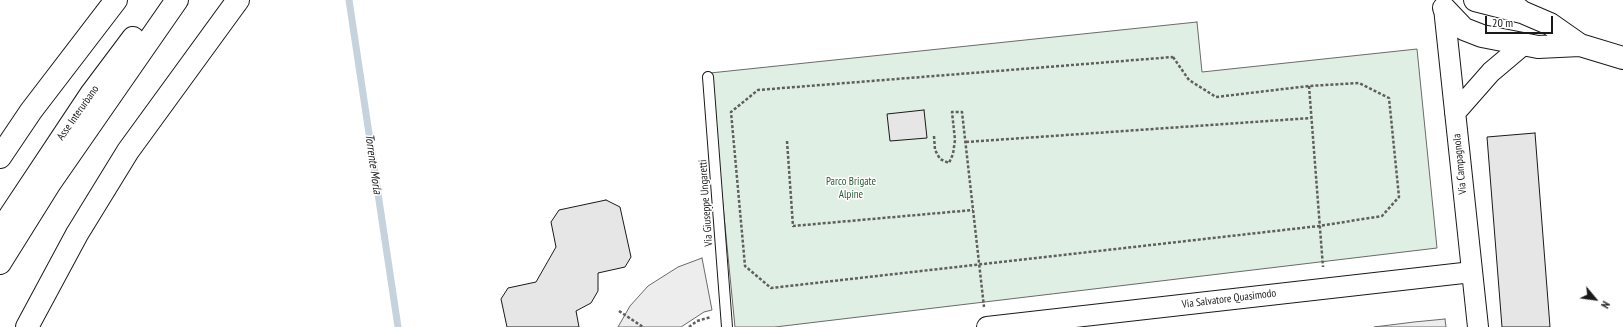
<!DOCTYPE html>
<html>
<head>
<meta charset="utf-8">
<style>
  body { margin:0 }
  #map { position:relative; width:1623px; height:327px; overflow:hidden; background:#fff; font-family:"PT Sans Narrow",sans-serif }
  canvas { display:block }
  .north { position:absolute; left:1575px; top:279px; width:40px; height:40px; -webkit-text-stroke:3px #fff; paint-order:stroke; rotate:119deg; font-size:11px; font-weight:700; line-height:16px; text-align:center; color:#1a1a1a }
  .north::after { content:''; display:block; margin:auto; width:14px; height:18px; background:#1a1a1a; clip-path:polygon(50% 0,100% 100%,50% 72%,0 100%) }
  .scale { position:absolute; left:1485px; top:16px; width:68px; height:18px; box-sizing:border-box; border:2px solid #1a1a1a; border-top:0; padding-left:5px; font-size:12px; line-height:14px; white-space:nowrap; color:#1a1a1a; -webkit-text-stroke:3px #fff; paint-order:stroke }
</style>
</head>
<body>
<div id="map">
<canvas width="1623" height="327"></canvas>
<div class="north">N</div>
<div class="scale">20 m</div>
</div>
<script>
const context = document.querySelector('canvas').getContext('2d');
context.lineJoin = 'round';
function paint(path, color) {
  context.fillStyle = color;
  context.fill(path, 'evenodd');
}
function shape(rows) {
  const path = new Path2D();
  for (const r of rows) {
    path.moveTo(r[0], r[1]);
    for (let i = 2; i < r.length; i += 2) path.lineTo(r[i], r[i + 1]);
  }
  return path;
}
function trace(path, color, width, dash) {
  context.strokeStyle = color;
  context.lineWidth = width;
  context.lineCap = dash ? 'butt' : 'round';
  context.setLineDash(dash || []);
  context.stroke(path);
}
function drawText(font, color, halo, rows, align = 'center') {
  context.font = font + ' "PT Sans Narrow",sans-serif';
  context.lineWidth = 3;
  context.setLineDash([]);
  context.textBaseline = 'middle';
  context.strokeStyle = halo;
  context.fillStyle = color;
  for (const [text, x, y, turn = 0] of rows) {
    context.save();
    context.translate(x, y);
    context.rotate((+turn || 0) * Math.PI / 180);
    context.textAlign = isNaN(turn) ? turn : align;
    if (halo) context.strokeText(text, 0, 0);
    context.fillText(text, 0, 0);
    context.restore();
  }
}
const green = shape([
  [1197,22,1202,72,1417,49,1437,248,775,327,735,327,710,73,1197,22]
]);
paint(green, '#e0efe3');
trace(green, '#6a6a6a', 1);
const parking = shape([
  [702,258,712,310,704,312,681,327,618,327,630,306,648,286,678,267,702,258],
  [1445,319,1446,327,1374,327,1414,322,1445,319]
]);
paint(parking, '#ededed');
trace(parking, '#6a6a6a', 1);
trace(shape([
  [349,0,398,327]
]), '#c6d2dc', 7);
const building = shape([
  [924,110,927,138,890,141,887,114,924,110],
  [1535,133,1550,327,1502,327,1487,137,1535,133],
  [606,200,620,207,631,257,625,267,598,273,598,291,591,303,576,311,579,327,507,327,501,299,508,288,536,282,556,247,551,222,559,210,606,200]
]);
paint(building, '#e6e6e6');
trace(building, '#1a1a1a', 1);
const lane = shape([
  [708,77,727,327]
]);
const street = shape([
  [1444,8,1478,327],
  [1455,113,1491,72,1523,45],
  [987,327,1472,272]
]);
const secondary = shape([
  [1475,0,1522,12],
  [1507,0,1522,12,1550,24,1580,45,1623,58],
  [1444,8,1464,29,1482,36,1538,47,1580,45],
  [27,327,77,234,128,151,238,0]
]);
const highway = shape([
  [0,157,31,111,116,0],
  [0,231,91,94,133,38],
  [0,263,50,183,177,0]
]);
trace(lane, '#1a1a1a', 12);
trace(street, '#1a1a1a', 22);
trace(secondary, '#1a1a1a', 24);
trace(highway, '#1a1a1a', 24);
trace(shape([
  [1173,57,1189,80,1216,97,1309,86,1359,83,1389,98,1399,197,1382,216,1319,226,771,288,745,266,731,112,758,90,1173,57],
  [1309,86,1323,267],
  [934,136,935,150,940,159,949,163,953,154,955,140,952,112,962,112,984,307],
  [787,141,793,226,973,210],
  [966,142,1311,118],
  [619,311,643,327],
  [689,327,697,321,711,317]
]), '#5f5f5f', 2.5, [3, 2]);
trace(lane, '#fff', 10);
trace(street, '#fff', 20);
trace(secondary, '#fff', 22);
trace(highway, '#fff', 22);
drawText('11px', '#1a1a1a', '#fff', [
  ["Asse Interurbano",78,113,-55],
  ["Via Campagnola",1460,164,-96],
  ["Via Giuseppe Ungaretti",706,203,-94],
  ["Via Salvatore Quasimodo",1229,299,-7]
]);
drawText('11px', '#2b5a34', '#fff', [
  ["Parco Brigate",851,182],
  ["Alpine",851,195]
]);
drawText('italic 12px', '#1a1a1a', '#fff', [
  ["Torrente Morla",373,164,82]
]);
</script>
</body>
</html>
